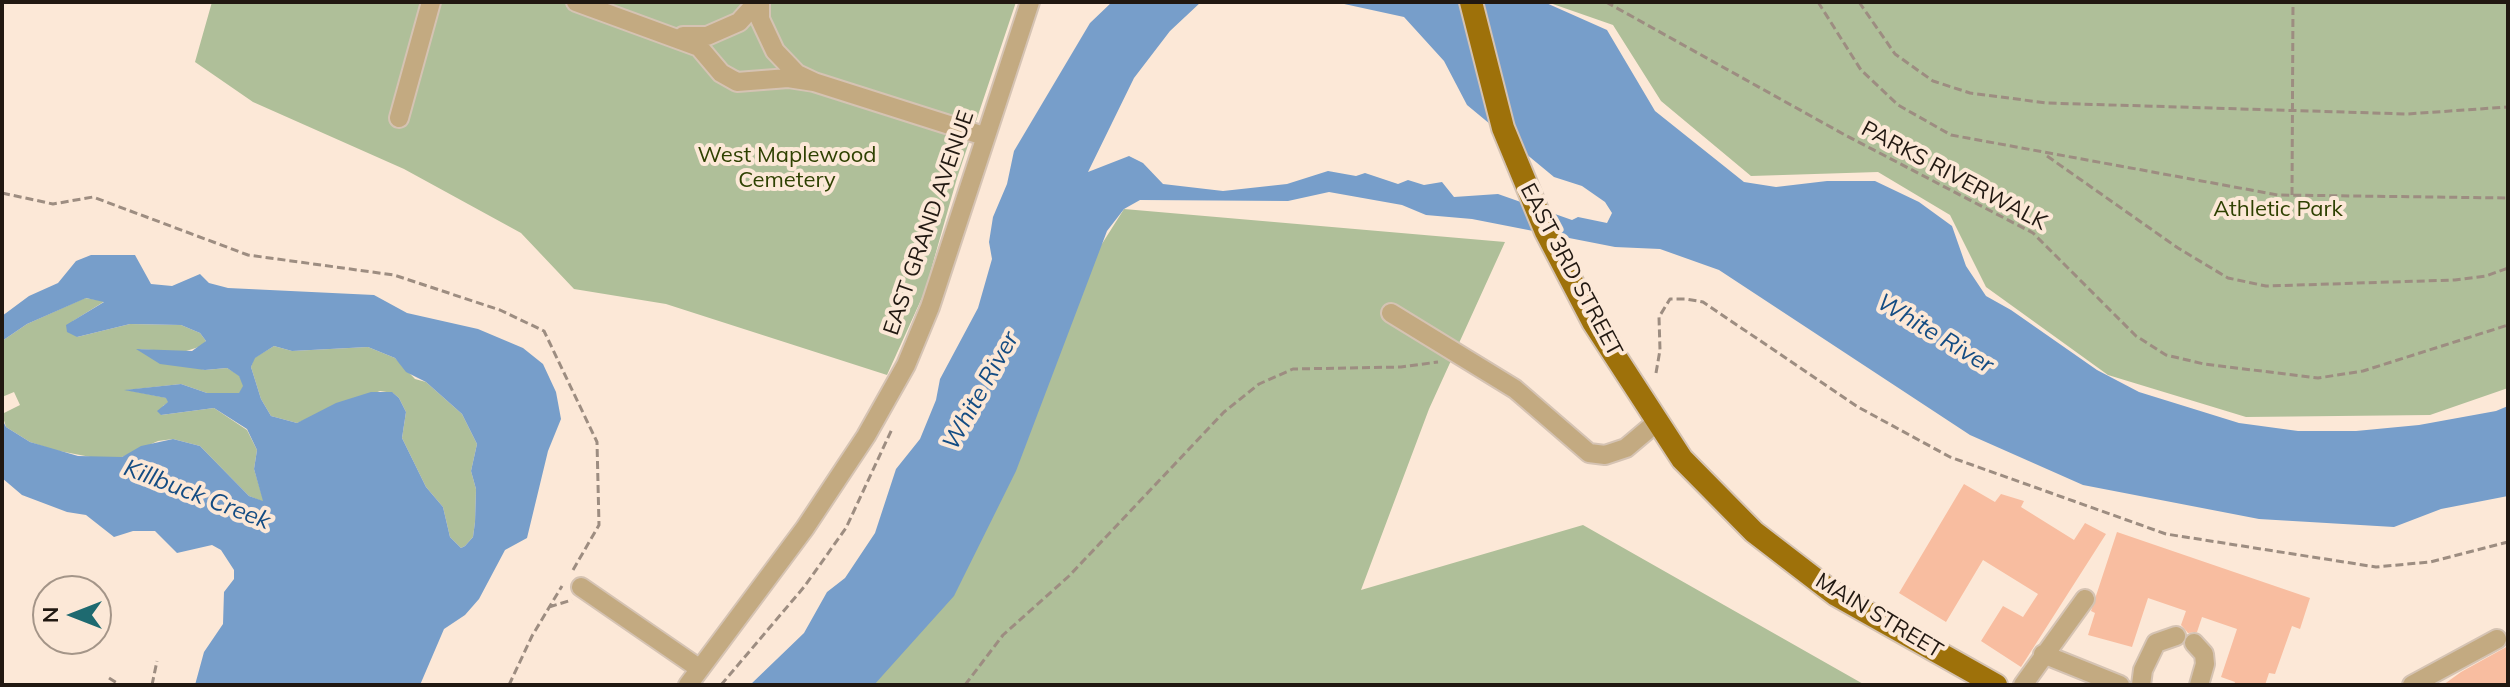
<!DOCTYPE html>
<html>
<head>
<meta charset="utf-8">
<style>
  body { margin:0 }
  #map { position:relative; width:2510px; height:687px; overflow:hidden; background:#fce8d7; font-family:Mulish,sans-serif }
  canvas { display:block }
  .frame { position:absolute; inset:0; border:4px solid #211811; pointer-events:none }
  .north { position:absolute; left:32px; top:575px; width:80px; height:80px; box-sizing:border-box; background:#fce8d7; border:2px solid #a49588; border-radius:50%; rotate:270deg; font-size:22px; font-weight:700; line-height:32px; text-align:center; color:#211811 }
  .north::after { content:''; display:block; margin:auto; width:28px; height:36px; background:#1e6a70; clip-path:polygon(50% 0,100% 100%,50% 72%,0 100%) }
</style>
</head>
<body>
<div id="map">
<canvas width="2510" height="687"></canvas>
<div class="frame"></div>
<div class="north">N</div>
</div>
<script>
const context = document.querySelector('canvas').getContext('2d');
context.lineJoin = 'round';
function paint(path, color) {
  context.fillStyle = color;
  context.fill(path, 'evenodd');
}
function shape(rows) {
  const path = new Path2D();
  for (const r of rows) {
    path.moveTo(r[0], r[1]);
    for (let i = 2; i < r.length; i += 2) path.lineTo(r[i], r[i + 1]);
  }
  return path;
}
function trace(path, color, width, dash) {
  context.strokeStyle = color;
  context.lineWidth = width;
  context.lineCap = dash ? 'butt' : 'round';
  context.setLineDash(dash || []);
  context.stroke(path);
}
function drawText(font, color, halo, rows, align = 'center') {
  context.font = font + ' Mulish,sans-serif';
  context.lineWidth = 8;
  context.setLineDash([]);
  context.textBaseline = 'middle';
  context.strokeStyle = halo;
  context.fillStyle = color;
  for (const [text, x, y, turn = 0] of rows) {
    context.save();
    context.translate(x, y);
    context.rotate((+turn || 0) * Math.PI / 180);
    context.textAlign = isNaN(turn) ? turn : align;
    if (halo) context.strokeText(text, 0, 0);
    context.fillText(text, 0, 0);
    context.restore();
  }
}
paint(shape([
  [212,2,1016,2,957,178,925,291,887,375,666,304,574,289,521,233,404,169,253,102,195,62],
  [1547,2,2508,2,2508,388,2430,415,2246,417,2108,375,1986,287,1950,215,1878,172,1751,176,1661,101,1613,25],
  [1124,209,1505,242,1429,409,1361,590,1583,525,1865,685,823,685],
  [85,298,105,301,73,321,77,337,130,324,181,325,200,333,206,341,202,346,183,352,138,349,205,370,227,368,239,375,244,386,239,394,207,393,181,384,127,390,167,398,169,402,163,406,161,415,214,408,247,430,257,450,254,469,264,502,249,496,200,446,173,439,158,441,122,457,101,459,54,450,30,442,6,427,2,414,20,405,14,392,2,397,2,341,27,324],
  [274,346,292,351,368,347,395,358,415,379,426,382,462,414,477,444,471,471,476,489,475,522,473,537,465,546,461,548,450,537,443,507,426,487,402,438,406,412,399,398,393,393,380,391,297,423,271,416,261,399,251,367,254,358]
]), '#afbf99');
paint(shape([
  [1112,2,1201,2,1170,31,1134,78,1088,172,1129,156,1143,163,1163,184,1223,191,1287,184,1328,171,1356,176,1365,173,1398,184,1408,180,1424,185,1442,182,1454,197,1498,194,1572,220,1578,217,1607,223,1612,213,1605,202,1582,186,1554,177,1467,105,1444,61,1404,17,1335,2,1544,2,1607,30,1655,111,1744,182,1776,187,1827,181,1875,181,1919,202,1952,226,1966,266,1986,296,2011,310,2097,370,2139,392,2239,423,2298,431,2356,431,2419,425,2496,411,2508,406,2508,496,2441,509,2394,527,2259,519,2083,485,1970,435,1719,270,1660,249,1615,247,1472,219,1426,215,1402,205,1329,192,1288,201,1140,200,1124,209,1107,231,1016,471,954,596,874,685,750,685,804,633,827,592,845,578,875,533,896,469,920,439,936,400,940,379,978,308,992,259,989,242,993,217,1007,184,1014,151,1090,23],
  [91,255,135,255,151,284,172,286,200,274,209,283,228,288,374,295,407,313,478,329,523,348,543,364,556,392,561,419,548,451,527,538,505,550,479,599,465,615,444,629,420,685,195,685,204,652,223,624,224,592,234,579,234,570,221,550,212,545,177,553,155,531,133,531,114,537,86,515,67,512,22,495,2,478,2,419,6,427,30,442,78,456,122,457,141,446,173,439,200,446,249,496,263,501,254,469,257,450,247,429,214,408,161,415,157,411,168,402,166,398,124,390,181,384,207,393,239,393,243,386,239,376,227,368,205,370,160,364,136,349,192,351,206,341,200,333,181,325,130,324,77,337,67,332,66,325,104,302,86,298,27,324,2,341,2,316,29,296,58,283,76,261],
  [274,346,292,351,368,347,395,358,406,372,426,382,462,414,477,444,471,471,476,489,475,522,473,537,465,546,461,548,450,537,443,507,426,487,402,438,406,412,399,398,392,392,371,392,336,403,297,423,271,416,261,399,251,367,255,358]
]), '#779eca');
paint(shape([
  [1964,484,1995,502,2001,494,2024,501,2021,507,2074,540,2085,523,2106,534,2021,667,1981,641,2003,606,2023,617,2038,594,1983,560,1946,622,1899,593],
  [2117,532,2310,598,2300,629,2292,626,2275,674,2269,673,2265,685,2234,685,2235,682,2221,677,2237,629,2202,617,2197,632,2188,633,2181,625,2186,611,2148,598,2132,647,2088,635,2095,613,2091,611],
  [2508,646,2508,685,2443,685,2461,672]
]), '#f8bda0');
const minor = shape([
  [576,2,699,47,721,73,737,82,788,78,814,82,797,74,775,51,760,19,760,2],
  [683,36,707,36,739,22,757,2],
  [814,82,984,136],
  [399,118,431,2],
  [1391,313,1515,389,1589,453,1605,455,1626,448,1658,421],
  [581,587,700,669],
  [2194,643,2204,654,2205,664,2199,685],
  [2043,654,2120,685],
  [688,685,805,528,866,436,906,365,930,307,1030,2],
  [2023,685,2085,599],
  [2141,685,2143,670,2156,643,2176,636],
  [2412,685,2497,639]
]);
const major = shape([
  [1471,2,1503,128,1546,232,1593,322,1682,459,1754,532,1836,595,1996,685]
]);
trace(minor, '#d5c3b3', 22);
trace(major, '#d5c3b3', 26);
trace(shape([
  [1606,2,1845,135,2033,233,2136,336,2166,355,2204,364,2318,378,2363,371,2508,325],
  [1818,2,1861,70,1898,105,1951,135,2278,195,2508,198],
  [1859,2,1895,54,1933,81,1970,93,2047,103,2407,114,2508,107],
  [2047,156,2178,248,2228,278,2266,286,2455,280,2486,276,2508,268],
  [2,193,53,204,93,197,248,255,394,275,500,310,544,331,597,442,599,525,573,570],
  [2292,195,2293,2],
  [1656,373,1660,350,1659,317,1670,299,1686,299,1703,302,1858,407,1950,457,2166,534,2376,567,2430,562,2508,542],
  [549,607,572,600],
  [109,678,120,685],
  [152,685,157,661],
  [509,685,532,636,562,586],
  [721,685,804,587,846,528,892,429],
  [965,685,1003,635,1069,576,1224,412,1259,384,1293,369,1401,367,1438,362]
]), '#9d8d81', 3, [8, 4]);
trace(minor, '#c3aa81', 18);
trace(major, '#9e710a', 22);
drawText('22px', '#2e4101', '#fce8d7', [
  ["West Maplewood",787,155],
  ["Cemetery",787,180],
  ["Athletic Park",2278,209]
]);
drawText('22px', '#211811', '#fce8d7', [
  ["PARKS RIVERWALK",1954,176,28],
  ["EAST GRAND AVENUE",929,223,-71],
  ["EAST 3RD STREET",1571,270,62],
  ["MAIN STREET",1879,616,31]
]);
drawText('italic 24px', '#144c83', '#fce8d7', [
  ["White River",1935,334,31],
  ["White River",981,391,-61],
  ["Killbuck Creek",197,495,21]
]);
</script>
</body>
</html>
